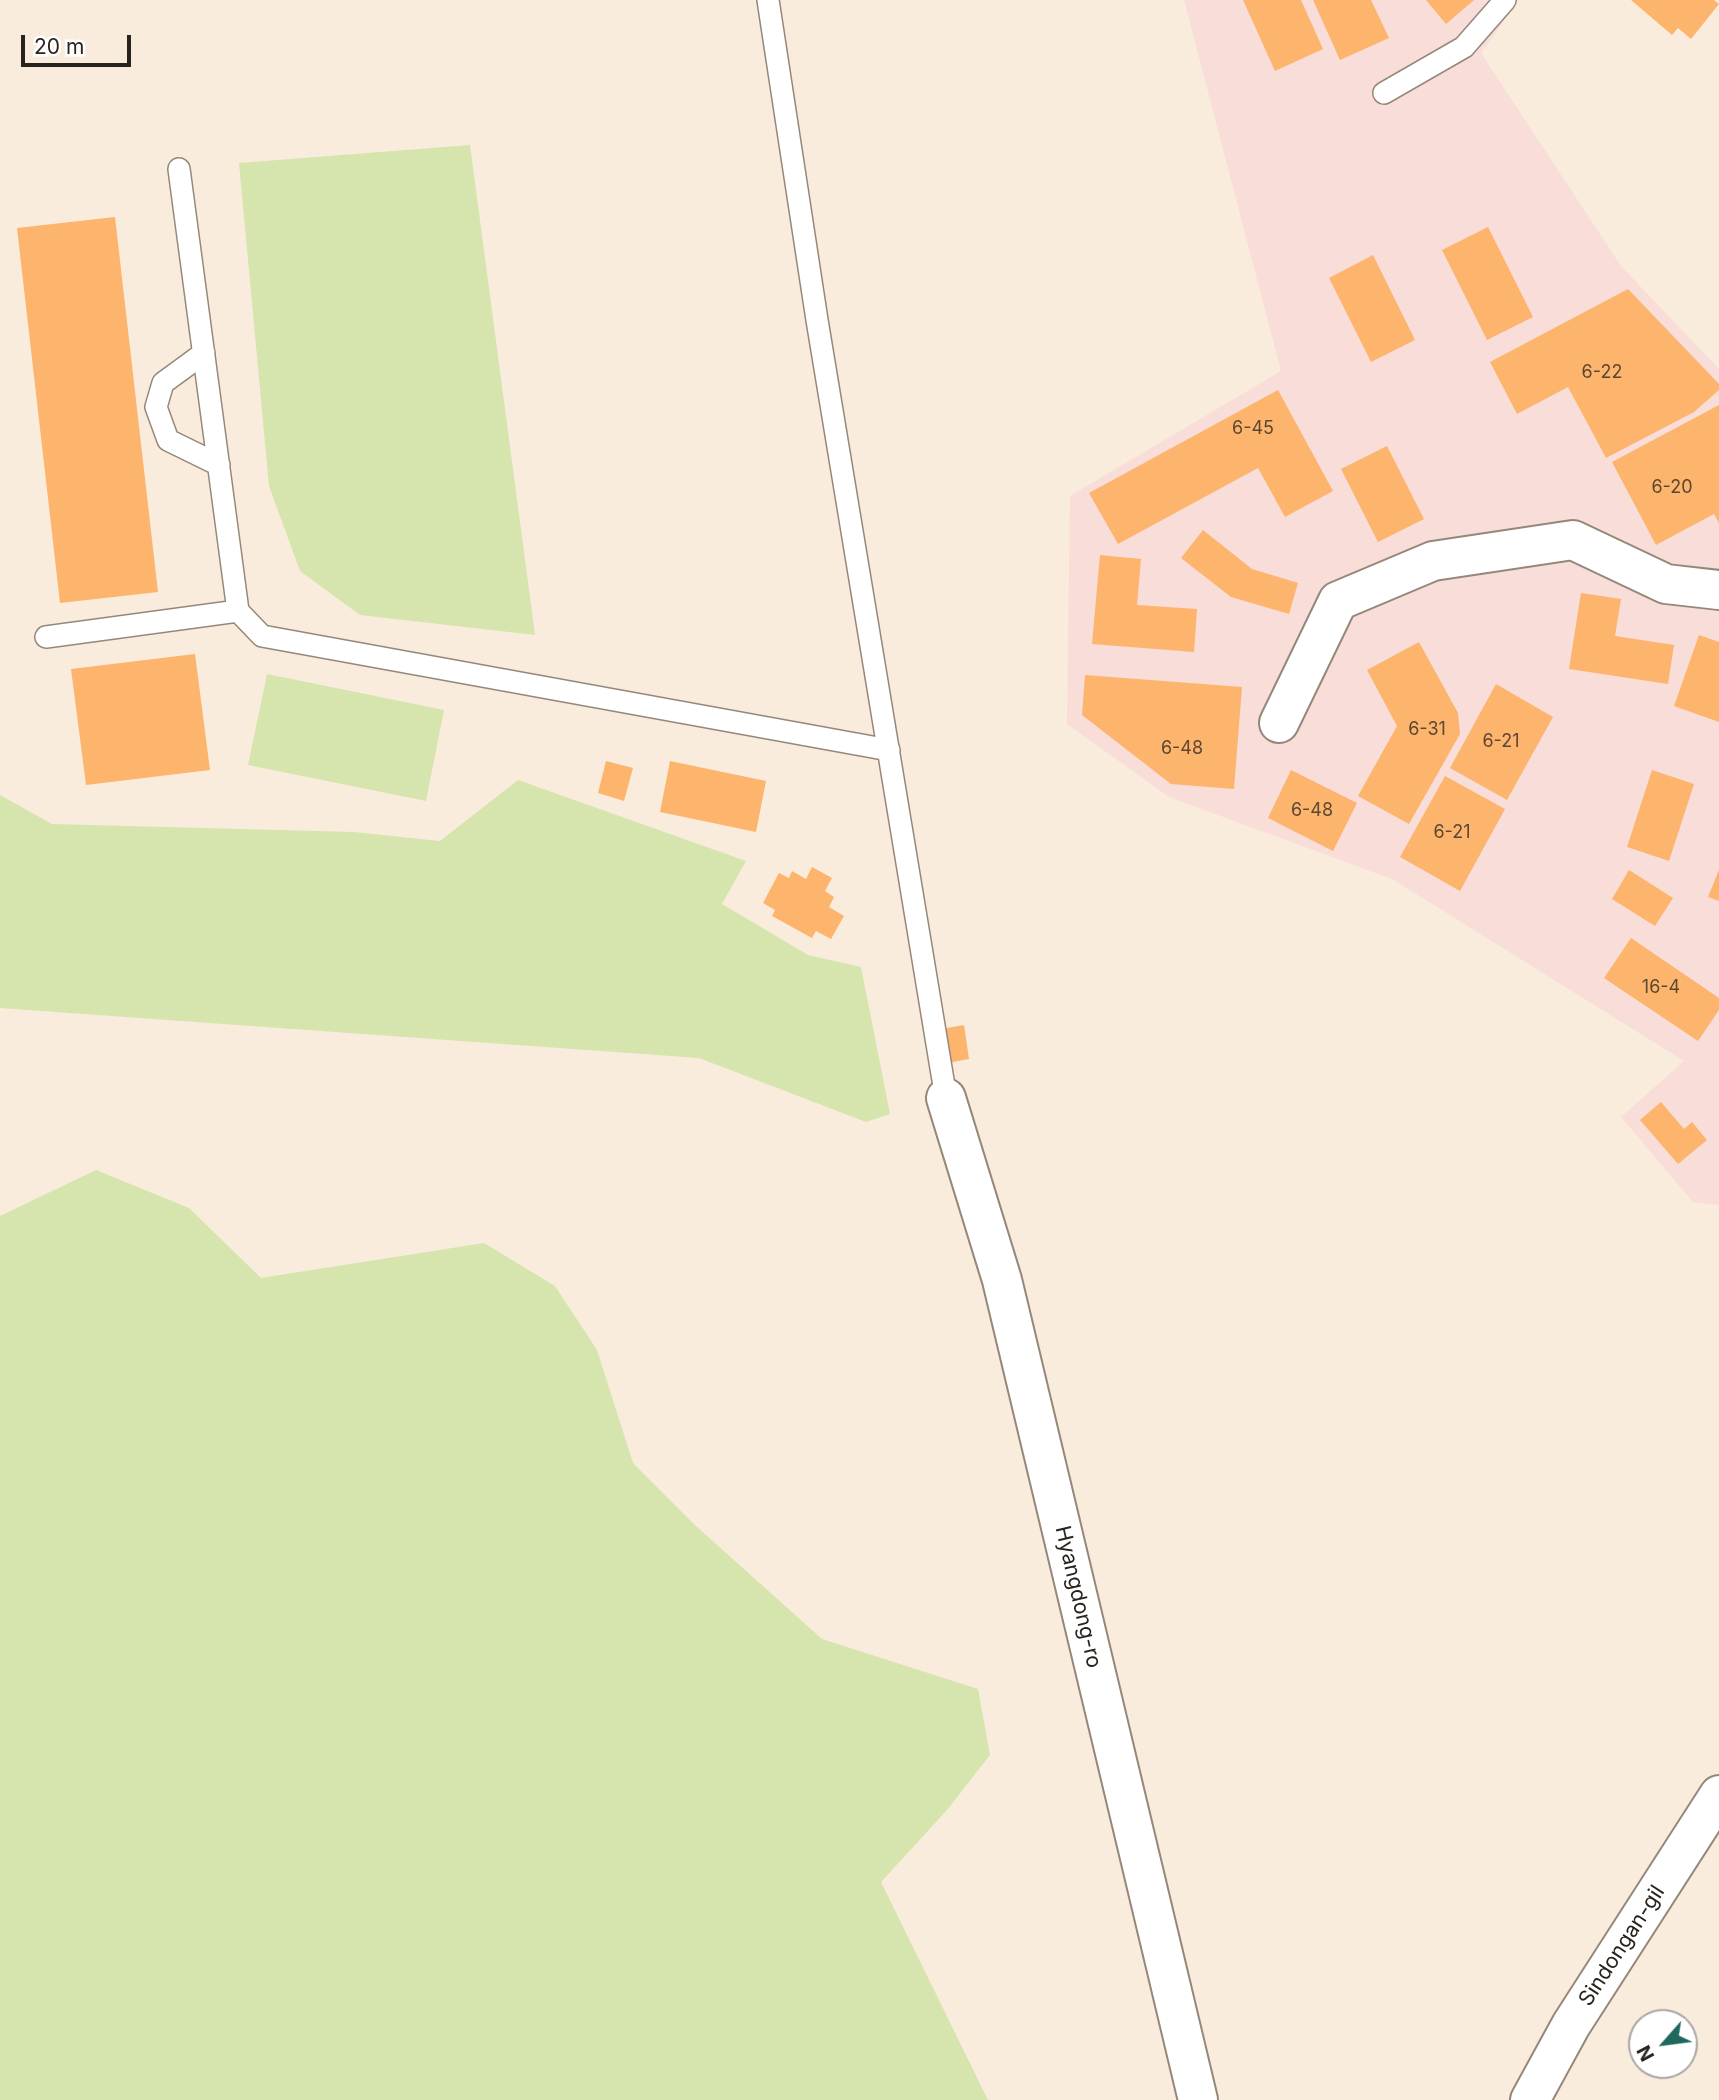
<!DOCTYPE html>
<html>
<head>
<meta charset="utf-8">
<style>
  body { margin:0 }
  #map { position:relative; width:1719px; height:2100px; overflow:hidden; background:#f9ecdc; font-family:Inter,sans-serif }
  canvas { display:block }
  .north { position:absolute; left:1628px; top:2009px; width:70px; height:70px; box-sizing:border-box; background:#fff; border:2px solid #a9a7a5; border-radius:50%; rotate:242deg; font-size:19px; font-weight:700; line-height:28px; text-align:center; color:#28231d }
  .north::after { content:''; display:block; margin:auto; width:24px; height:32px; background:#20685e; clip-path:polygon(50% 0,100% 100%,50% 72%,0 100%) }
  .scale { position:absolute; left:21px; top:35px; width:110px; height:32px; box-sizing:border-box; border:4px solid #28231d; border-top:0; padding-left:9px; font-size:21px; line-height:24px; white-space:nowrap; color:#28231d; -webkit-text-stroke:5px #fff; paint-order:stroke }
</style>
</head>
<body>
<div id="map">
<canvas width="1719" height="2100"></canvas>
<div class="north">N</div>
<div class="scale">20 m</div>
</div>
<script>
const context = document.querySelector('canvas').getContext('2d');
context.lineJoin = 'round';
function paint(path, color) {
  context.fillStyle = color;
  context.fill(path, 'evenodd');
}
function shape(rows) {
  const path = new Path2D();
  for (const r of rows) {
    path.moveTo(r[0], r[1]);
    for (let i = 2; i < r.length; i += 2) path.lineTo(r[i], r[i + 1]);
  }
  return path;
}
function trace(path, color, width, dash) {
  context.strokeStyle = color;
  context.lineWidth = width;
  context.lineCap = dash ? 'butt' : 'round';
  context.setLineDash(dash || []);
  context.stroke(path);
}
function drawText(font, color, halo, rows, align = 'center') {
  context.font = font + ' Inter,sans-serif';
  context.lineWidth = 6;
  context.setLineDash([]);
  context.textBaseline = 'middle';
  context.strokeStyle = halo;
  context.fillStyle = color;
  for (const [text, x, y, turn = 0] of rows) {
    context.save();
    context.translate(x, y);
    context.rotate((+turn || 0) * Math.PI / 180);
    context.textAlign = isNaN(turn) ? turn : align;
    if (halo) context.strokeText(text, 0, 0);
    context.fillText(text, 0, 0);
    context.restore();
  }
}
paint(shape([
  [1184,0,1519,0,1481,53,1621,266,1719,369,1719,571,1677,568,1572,528,1436,572,1571,552,1719,601,1719,1205,1693,1202,1621,1117,1684,1061,1392,879,1169,797,1067,724,1070,496,1281,371]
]), '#f8ddd9');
paint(shape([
  [470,145,535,635,360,615,300,571,269,486,239,163],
  [267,674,444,710,426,801,248,765],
  [518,780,746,861,722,904,808,955,861,967,890,1114,866,1122,699,1058,0,1008,0,795,52,824,354,832,440,841],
  [96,1170,189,1208,261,1278,484,1243,555,1286,597,1350,633,1463,696,1526,822,1639,978,1689,990,1755,947,1810,881,1882,988,2100,0,2100,0,1216]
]), '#d5e5ad');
paint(shape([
  [1243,0,1301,0,1323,49,1275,71],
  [1313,0,1371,0,1389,38,1340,60],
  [1426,0,1474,0,1446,24],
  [1631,0,1714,0,1719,4,1691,39,1678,28,1672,35],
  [115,217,158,592,60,603,17,228],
  [1488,227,1533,317,1487,340,1442,250],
  [1373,255,1415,340,1371,362,1329,278],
  [1628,289,1719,384,1719,390,1694,412,1606,458,1568,387,1517,414,1490,362],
  [1278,390,1333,491,1285,517,1258,468,1118,544,1089,493],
  [1719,405,1719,523,1714,514,1656,545,1612,462],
  [1387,446,1424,519,1378,542,1341,469],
  [1203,530,1252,569,1298,583,1289,614,1231,597,1181,558],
  [1100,555,1141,559,1137,605,1197,609,1194,652,1092,644],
  [1581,593,1621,599,1615,636,1674,645,1668,684,1569,669],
  [1699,635,1719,642,1719,722,1674,706],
  [1419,642,1458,713,1460,734,1409,824,1358,796,1397,726,1367,670],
  [195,654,210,770,86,785,71,669],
  [1085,675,1242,687,1234,789,1171,784,1082,715],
  [1496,684,1553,717,1507,800,1450,768],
  [606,761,633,768,624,801,598,793],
  [670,761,766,781,756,832,660,812],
  [1291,770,1357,803,1333,851,1268,818],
  [1652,770,1694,784,1669,861,1627,847],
  [1445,776,1505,809,1460,891,1400,857],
  [812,867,832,878,825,891,834,897,829,907,844,916,831,939,816,931,812,938,772,916,775,910,763,903,779,873,789,878,792,871,806,879],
  [1629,870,1673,898,1655,926,1612,899],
  [1719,870,1719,901,1708,897],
  [1631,938,1719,998,1719,1010,1698,1041,1604,978],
  [964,1025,969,1059,947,1063,941,1029],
  [1661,1102,1684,1129,1692,1122,1707,1140,1678,1164,1640,1120]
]), '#fdb46d');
const service = shape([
  [768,0,817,320,946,1098],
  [1384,93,1464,47,1505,0],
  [179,169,238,611,262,636,889,750],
  [204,353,163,383,156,407,168,440,219,465],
  [46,637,238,611]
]);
const minor = shape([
  [1279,723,1338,601,1433,561,1573,540,1666,584,1719,590],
  [1530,2100,1571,2025,1719,1795]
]);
const tertiary = shape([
  [946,1098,1002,1280,1198,2100]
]);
trace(service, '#95887a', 24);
trace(minor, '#95887a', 42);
trace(tertiary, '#95887a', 42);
trace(service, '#fff', 21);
trace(minor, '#fff', 38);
trace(tertiary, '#fff', 38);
drawText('18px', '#5d4731', null, [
  ["6-22",1602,373],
  ["6-45",1253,429],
  ["6-20",1672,488],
  ["6-31",1427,730],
  ["6-21",1501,742],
  ["6-48",1182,749],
  ["6-48",1312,811],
  ["6-21",1452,833],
  ["16-4",1661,988]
]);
drawText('21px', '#28231d', '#fff', [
  ["Hyangdong-ro",1078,1597,77],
  ["Sindongan-gil",1622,1946,-57]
]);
</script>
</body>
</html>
